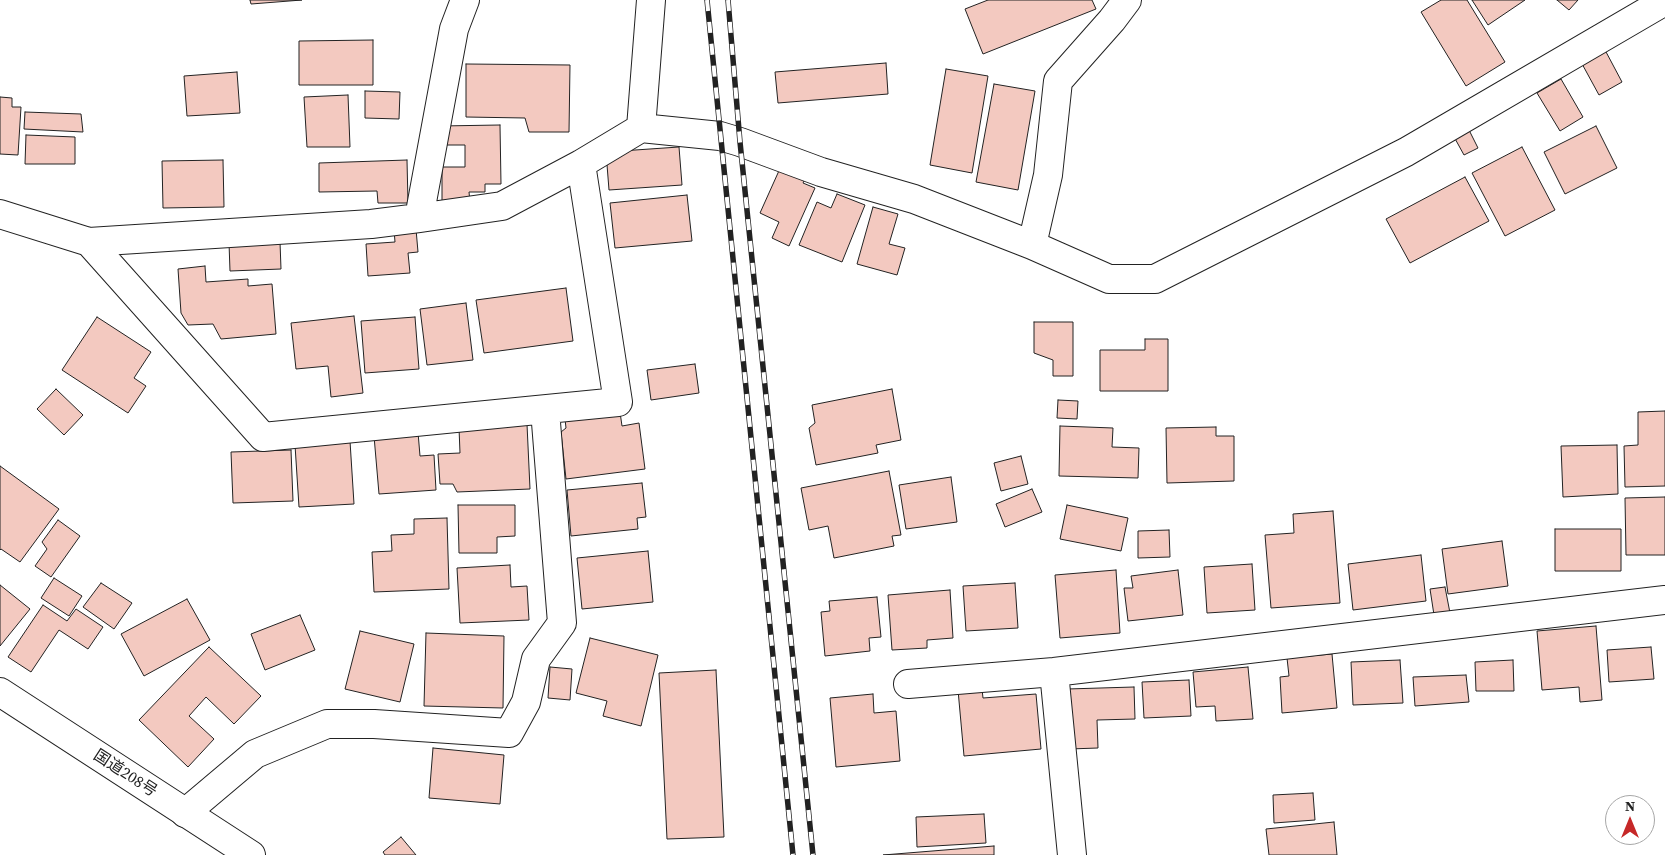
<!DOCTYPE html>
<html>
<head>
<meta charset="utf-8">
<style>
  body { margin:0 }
  #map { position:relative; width:1665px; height:855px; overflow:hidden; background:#fff; font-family:"Source Serif 4",serif }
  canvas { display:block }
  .north { position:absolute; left:1605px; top:795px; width:50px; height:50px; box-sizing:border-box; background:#fff; border:1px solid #a7a7a7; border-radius:50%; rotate:0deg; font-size:14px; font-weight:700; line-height:20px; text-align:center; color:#222 }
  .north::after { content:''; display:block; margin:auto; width:18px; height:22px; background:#c62828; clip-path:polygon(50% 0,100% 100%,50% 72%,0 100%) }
</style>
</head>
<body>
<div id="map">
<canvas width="1665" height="855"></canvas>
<div class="north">N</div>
</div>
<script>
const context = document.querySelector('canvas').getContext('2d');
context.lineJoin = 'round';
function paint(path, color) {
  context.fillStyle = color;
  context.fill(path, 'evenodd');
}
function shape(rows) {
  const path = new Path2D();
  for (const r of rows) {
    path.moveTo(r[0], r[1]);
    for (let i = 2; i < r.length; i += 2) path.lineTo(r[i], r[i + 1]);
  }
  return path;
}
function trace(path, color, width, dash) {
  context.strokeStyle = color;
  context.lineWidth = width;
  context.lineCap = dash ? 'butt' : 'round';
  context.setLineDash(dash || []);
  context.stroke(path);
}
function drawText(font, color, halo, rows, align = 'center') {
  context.font = font + ' "Source Serif 4","Noto Sans JP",serif';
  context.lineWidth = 4;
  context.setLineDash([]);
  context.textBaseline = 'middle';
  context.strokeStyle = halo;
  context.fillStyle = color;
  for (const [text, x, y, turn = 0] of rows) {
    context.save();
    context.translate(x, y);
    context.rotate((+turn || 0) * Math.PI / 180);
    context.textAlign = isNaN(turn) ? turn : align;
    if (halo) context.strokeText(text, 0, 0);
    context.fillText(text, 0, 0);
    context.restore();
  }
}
const building = shape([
  [250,0,302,0,251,4,250,0],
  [988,0,1092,0,1096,9,983,54,965,9,988,0],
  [1441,0,1467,0,1505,62,1466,86,1421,12,1441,0],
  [1472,0,1525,0,1488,25,1472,0],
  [1557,0,1578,0,1569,10,1557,0],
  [373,40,373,85,299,85,299,41,373,40],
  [1605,50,1622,82,1599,95,1581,62,1605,50],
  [886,63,888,94,778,103,775,72,886,63],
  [466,64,570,65,569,132,529,132,525,118,466,117,466,64],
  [946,69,988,76,972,173,930,165,946,69],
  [237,72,240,113,187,116,184,76,237,72],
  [1561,79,1583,117,1560,131,1537,93,1561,79],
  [994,84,1035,91,1018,190,976,182,994,84],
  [365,91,400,92,399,119,365,118,365,91],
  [348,95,350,147,307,147,304,97,348,95],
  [0,97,12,98,12,107,21,107,18,155,0,154,0,97],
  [25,112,81,114,83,132,24,129,25,112],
  [500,125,501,184,485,184,485,192,469,192,470,202,442,202,442,167,465,167,465,145,441,145,440,126,500,125],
  [1596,126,1617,168,1565,194,1544,152,1596,126],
  [1468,128,1478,148,1464,155,1453,135,1468,128],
  [26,135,75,137,75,164,25,164,26,135],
  [679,147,682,185,609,190,606,152,679,147],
  [1522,147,1555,210,1505,236,1472,173,1522,147],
  [223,160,224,207,163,208,162,161,223,160],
  [407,160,408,203,378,203,377,191,319,192,319,163,407,160],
  [782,164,807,175,803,183,815,188,789,246,772,238,779,222,760,213,782,164],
  [1465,177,1489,221,1410,263,1386,219,1465,177],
  [837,194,865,205,842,262,799,245,817,202,831,208,837,194],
  [687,195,692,241,615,248,610,203,687,195],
  [873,207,898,214,889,244,905,248,897,275,857,264,873,207],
  [416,229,418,252,408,253,410,273,368,276,366,244,395,242,394,230,416,229],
  [280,242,281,269,230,271,229,243,280,242],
  [205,266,206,282,248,279,248,286,272,284,276,334,221,339,213,324,188,325,181,313,178,269,205,266],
  [566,288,573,341,484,353,476,300,566,288],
  [466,303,473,360,427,365,420,309,466,303],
  [354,316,363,393,331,397,328,366,296,369,291,323,354,316],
  [97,317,151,352,134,378,146,386,128,413,62,370,97,317],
  [415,317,419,369,365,373,361,321,415,317],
  [1034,322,1073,322,1073,376,1053,376,1053,360,1034,353,1034,322],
  [1145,339,1168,339,1168,391,1100,391,1100,350,1145,350,1145,339],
  [695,364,699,393,651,400,647,370,695,364],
  [56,389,83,415,64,435,37,409,56,389],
  [892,389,901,440,876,445,878,453,816,465,809,428,815,423,812,405,892,389],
  [1058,400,1078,401,1077,419,1057,418,1058,400],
  [1665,411,1665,486,1625,487,1624,446,1638,445,1638,412,1665,411],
  [620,412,622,426,639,423,645,469,566,479,561,432,566,428,565,419,620,412],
  [527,424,530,489,457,492,453,484,440,484,438,454,460,453,459,428,527,424],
  [1060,426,1113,428,1112,447,1139,448,1138,478,1059,476,1060,426],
  [1216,427,1216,436,1234,436,1234,481,1167,483,1166,428,1216,427],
  [418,432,420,456,434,455,436,490,379,494,374,436,418,432],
  [350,441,354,504,299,507,295,445,350,441],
  [1617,445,1618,494,1563,497,1561,446,1617,445],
  [291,450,293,501,233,503,231,452,291,450],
  [1021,456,1028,484,1001,491,994,463,1021,456],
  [0,466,59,509,20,562,1,549,0,550,0,466],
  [889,471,901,535,892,536,894,546,834,558,828,526,809,530,801,488,889,471],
  [951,477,957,522,906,529,899,485,951,477],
  [642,483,646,517,637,518,638,529,571,536,567,490,642,483],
  [1032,489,1042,512,1005,527,996,504,1032,489],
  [1665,497,1665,555,1626,555,1625,498,1665,497],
  [458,505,515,505,515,536,497,537,497,553,459,553,458,505],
  [1067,505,1128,518,1121,551,1060,539,1067,505],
  [1333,511,1340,603,1271,608,1265,535,1294,533,1293,514,1333,511],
  [447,518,449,589,374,592,372,552,392,551,391,535,414,534,414,519,447,518],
  [58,520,80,536,51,577,35,566,47,549,42,542,58,520],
  [1555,529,1621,529,1621,571,1555,571,1555,529],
  [1169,530,1170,557,1138,558,1138,531,1169,530],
  [1502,541,1508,586,1448,594,1442,549,1502,541],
  [648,551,653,602,582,609,577,558,648,551],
  [1421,555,1426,601,1353,610,1348,564,1421,555],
  [1252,564,1255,610,1207,613,1204,567,1252,564],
  [510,565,511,587,527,586,529,620,460,623,457,568,510,565],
  [1116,570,1120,633,1060,638,1055,575,1116,570],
  [1178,570,1183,615,1128,621,1124,588,1133,588,1131,576,1178,570],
  [54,578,82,596,69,616,41,598,54,578],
  [101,583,132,603,114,629,83,607,101,583],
  [1015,583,1018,628,966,631,963,586,1015,583],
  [0,585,30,609,0,646,0,585],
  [1445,587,1450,613,1434,615,1430,589,1445,587],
  [950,590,953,638,927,640,927,648,892,650,888,595,950,590],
  [877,597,881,637,869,638,870,651,825,656,821,612,830,611,829,601,877,597],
  [187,599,210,640,144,676,121,634,187,599],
  [43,605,67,621,76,609,103,627,88,649,59,630,31,672,8,657,43,605],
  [300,615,315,650,265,670,251,634,300,615],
  [1596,626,1602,700,1580,702,1579,687,1542,690,1537,631,1596,626],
  [360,631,414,644,400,702,345,689,360,631],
  [426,633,504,636,503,708,424,706,426,633],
  [590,638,658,655,641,726,603,716,607,701,576,693,590,638],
  [209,647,261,696,234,724,206,697,189,716,214,739,188,767,139,720,209,647],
  [1651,647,1654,679,1609,682,1607,650,1651,647],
  [1332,654,1337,708,1282,713,1280,677,1289,676,1287,658,1332,654],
  [1400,660,1403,703,1353,705,1351,662,1400,660],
  [1513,660,1514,691,1476,691,1475,662,1513,660],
  [550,667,572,669,570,700,548,698,550,667],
  [1248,667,1253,719,1216,721,1215,706,1196,707,1193,672,1248,667],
  [716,670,724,837,667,839,659,673,716,670],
  [1466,675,1469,702,1415,706,1413,677,1466,675],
  [1189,680,1191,716,1144,718,1142,682,1189,680],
  [1134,687,1135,719,1097,720,1098,748,1069,749,1067,689,1134,687],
  [982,689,983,698,1036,694,1041,749,964,756,958,690,982,689],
  [873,694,874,713,896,711,900,761,836,767,830,698,873,694],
  [433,748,504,755,500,804,429,798,433,748],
  [1313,793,1315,820,1274,823,1273,795,1313,793],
  [984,814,986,843,917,847,916,817,984,814],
  [1334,822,1337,855,1269,855,1266,829,1334,822],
  [401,837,416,855,385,855,383,852,401,837],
  [994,846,994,855,883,855,994,846]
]);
paint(building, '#f3c9c0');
trace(building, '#222', 1);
const minor = shape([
  [641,128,651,0],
  [0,214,89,242,371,224,419,218,502,206,581,164,641,128,720,136,740,142,821,172,914,199,1032,245,1109,279,1155,279,1406,152,1665,1],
  [419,218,454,29,465,0],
  [89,242,263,437,618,402,581,164],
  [1032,245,1048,175,1058,81,1112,20,1127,0],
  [1054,672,1072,855],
  [908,684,1054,672,1665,600],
  [185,813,255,754,327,724,374,724,509,733,526,702,536,659,562,623,545,410]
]);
const trunk = shape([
  [0,692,251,855]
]);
trace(minor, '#222', 30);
trace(trunk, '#222', 30);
trace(minor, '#fff', 28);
trace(trunk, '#fff', 28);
const rail = shape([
  [707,0,793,855],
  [728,0,740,142,813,855]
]);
trace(rail, '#222', 5.5);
trace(rail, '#fff', 4, [11]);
drawText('16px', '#222', '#fff', [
  ["国道208号",125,774,33]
]);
</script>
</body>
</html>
